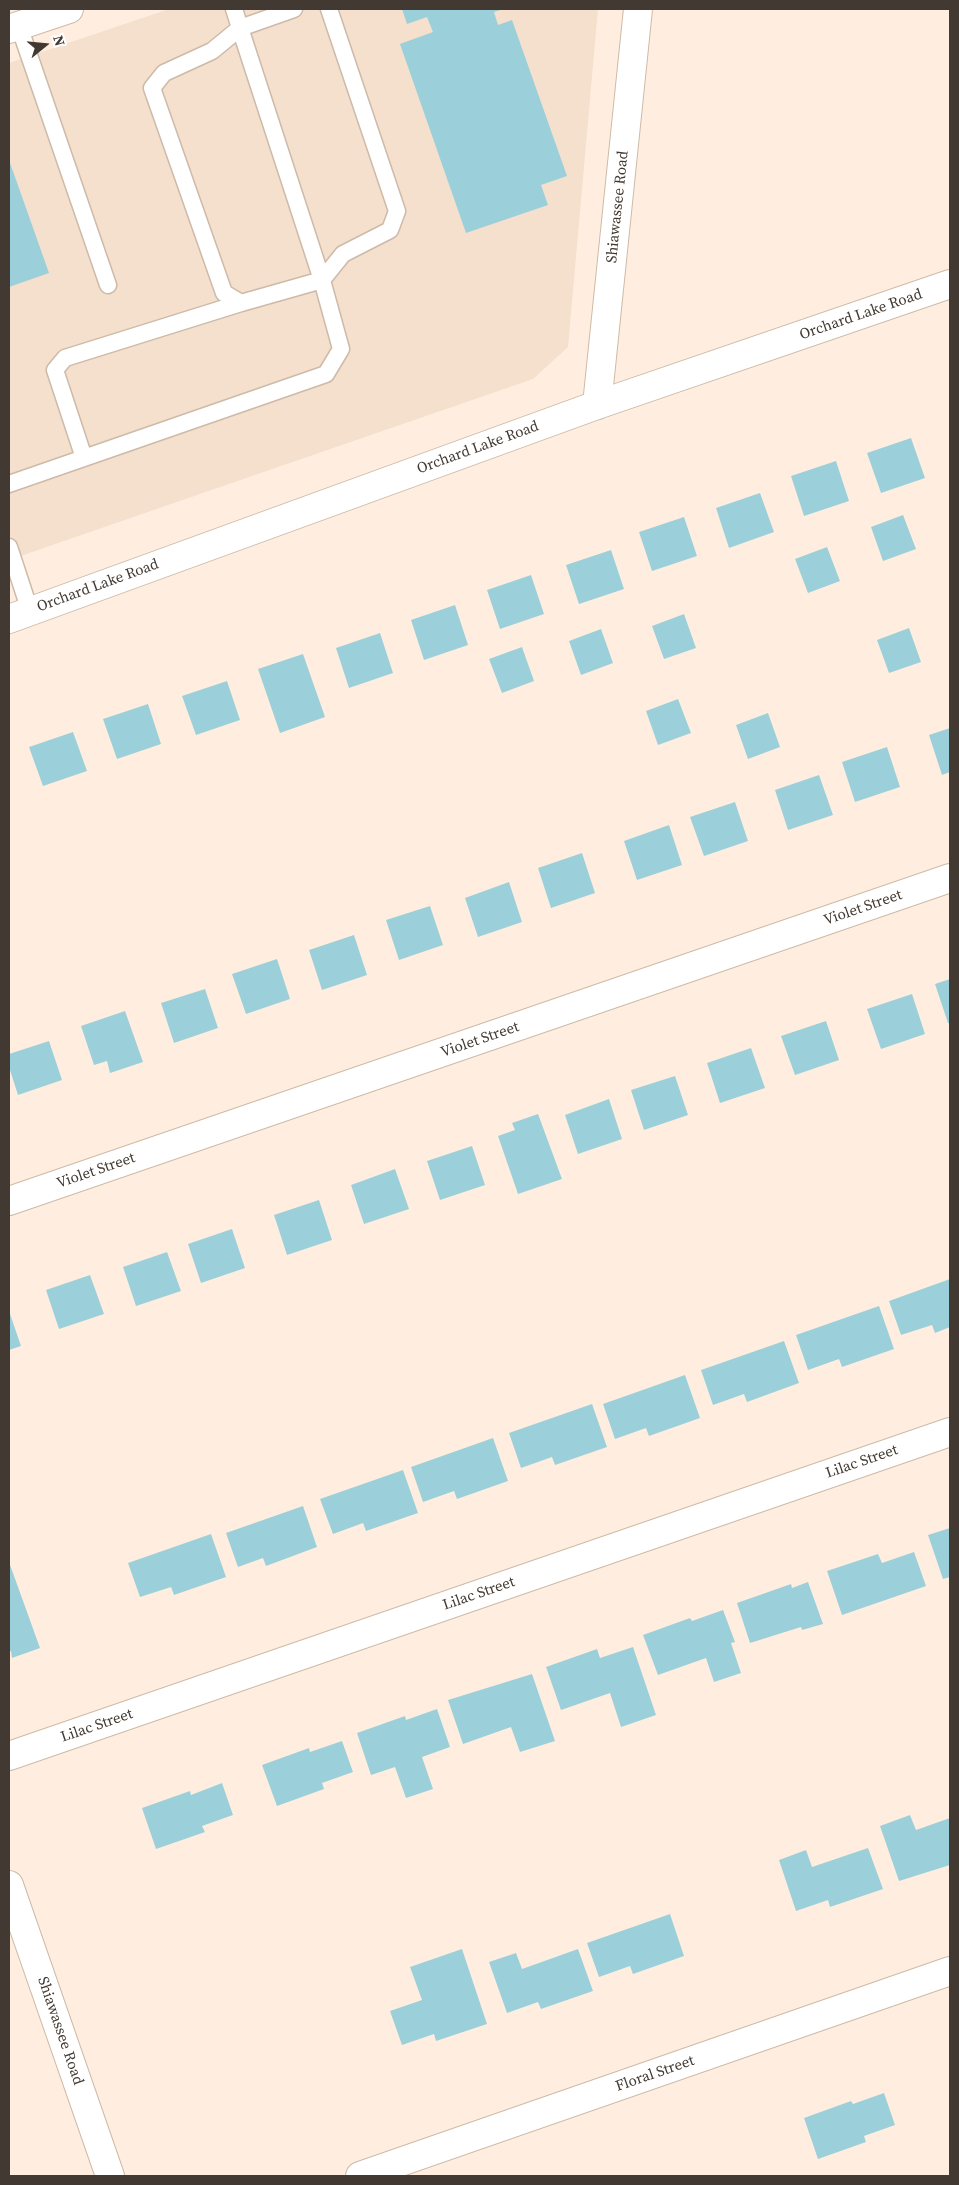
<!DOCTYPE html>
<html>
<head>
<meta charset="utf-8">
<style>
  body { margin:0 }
  #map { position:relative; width:959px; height:2185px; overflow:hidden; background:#ffeedf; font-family:"Source Serif 4",serif }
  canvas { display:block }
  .frame { position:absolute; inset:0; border:10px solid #413932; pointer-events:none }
  .north { position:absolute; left:20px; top:20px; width:50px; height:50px; -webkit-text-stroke:4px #fff; paint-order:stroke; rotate:73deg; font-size:14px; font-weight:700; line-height:20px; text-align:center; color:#413932 }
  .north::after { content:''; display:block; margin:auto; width:18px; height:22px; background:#413932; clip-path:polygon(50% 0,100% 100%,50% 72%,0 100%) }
</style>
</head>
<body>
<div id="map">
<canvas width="959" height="2185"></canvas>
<div class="frame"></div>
<div class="north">N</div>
</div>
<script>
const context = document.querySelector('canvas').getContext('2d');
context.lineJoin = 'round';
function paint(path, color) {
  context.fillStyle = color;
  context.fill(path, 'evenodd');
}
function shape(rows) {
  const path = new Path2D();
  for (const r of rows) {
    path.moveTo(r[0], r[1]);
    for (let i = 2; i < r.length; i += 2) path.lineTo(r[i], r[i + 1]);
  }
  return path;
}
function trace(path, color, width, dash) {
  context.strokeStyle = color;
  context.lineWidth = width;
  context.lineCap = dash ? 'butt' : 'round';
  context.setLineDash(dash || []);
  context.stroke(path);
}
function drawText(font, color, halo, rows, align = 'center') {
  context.font = font + ' "Source Serif 4",serif';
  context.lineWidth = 4.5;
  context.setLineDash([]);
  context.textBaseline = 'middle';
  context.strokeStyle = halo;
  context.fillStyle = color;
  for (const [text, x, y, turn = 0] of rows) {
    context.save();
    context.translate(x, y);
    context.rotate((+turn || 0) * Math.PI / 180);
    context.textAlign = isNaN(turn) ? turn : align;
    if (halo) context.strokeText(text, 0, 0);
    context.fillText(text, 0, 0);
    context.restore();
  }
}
paint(shape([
  [169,9,598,9,568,347,533,379,9,560,9,63]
]), '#f5dfcd');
paint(shape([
  [402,9,503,9,494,12,498,25,512,20,567,176,541,185,548,205,466,233,400,44,433,32,427,17,407,24],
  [9,160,49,273,9,287],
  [911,438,925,478,881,493,867,453],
  [836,461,849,501,804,516,791,476],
  [760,493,774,532,729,548,716,508],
  [903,515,916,549,883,561,871,527],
  [684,517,697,556,652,571,639,532],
  [827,547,840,581,808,593,795,559],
  [611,550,624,589,579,604,566,565],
  [531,575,544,614,500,629,487,590],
  [455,605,468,645,424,660,411,620],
  [684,614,696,648,664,659,652,626],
  [909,628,921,662,889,673,877,640],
  [601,629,613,663,581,675,569,641],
  [380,633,393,673,349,688,336,648],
  [522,647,534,681,502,693,489,659],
  [303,654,325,717,280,733,258,669],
  [227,681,240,720,196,735,182,696],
  [678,699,691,733,658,745,646,711],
  [148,704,161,744,117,759,103,719],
  [768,713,780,747,748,759,736,725],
  [950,728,950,772,942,775,929,735],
  [73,732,87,771,43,786,29,747],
  [887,747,900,787,855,802,842,762],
  [819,775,833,815,788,830,775,790],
  [735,802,748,841,704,856,690,817],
  [669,825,682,865,637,880,624,841],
  [582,853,595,893,551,908,538,868],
  [509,882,522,922,478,937,465,898],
  [430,906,443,945,399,960,386,920],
  [354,935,367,975,322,990,309,950],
  [277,959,290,999,246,1014,232,974],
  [950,979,950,1023,948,1023,935,984],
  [205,989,218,1028,174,1043,161,1003],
  [912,994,925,1034,881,1049,867,1009],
  [125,1011,143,1062,110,1073,107,1061,94,1065,81,1026],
  [826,1021,839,1060,795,1075,781,1036],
  [49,1041,62,1080,18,1095,9,1067,9,1054],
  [751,1048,765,1088,720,1103,707,1063],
  [675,1076,688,1115,644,1130,631,1090],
  [609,1099,622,1139,578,1154,565,1115],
  [538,1114,562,1179,518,1194,498,1136,515,1130,512,1123],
  [472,1146,485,1185,440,1200,427,1161],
  [395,1169,409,1209,364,1224,351,1185],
  [319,1200,332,1240,287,1255,274,1215],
  [232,1229,245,1268,201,1283,188,1244],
  [167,1252,181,1291,136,1306,123,1267],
  [90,1275,104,1314,59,1329,46,1290],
  [950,1279,950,1327,935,1333,932,1325,901,1335,889,1301],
  [879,1306,894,1349,842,1367,839,1359,808,1370,796,1335],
  [9,1311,21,1346,9,1350],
  [784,1341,799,1383,747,1402,744,1394,713,1405,701,1370],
  [685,1375,700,1418,649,1436,646,1428,615,1439,603,1404],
  [592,1404,607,1447,555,1465,552,1457,521,1468,509,1433],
  [493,1438,508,1481,457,1499,454,1491,423,1502,411,1467],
  [403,1470,418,1513,366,1531,363,1523,333,1534,320,1499],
  [303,1506,317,1547,266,1566,263,1558,238,1567,226,1533],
  [950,1528,950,1577,943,1579,928,1535],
  [211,1534,226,1577,174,1595,171,1587,140,1597,128,1563],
  [914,1552,926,1586,842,1615,827,1571,878,1554,882,1563],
  [9,1562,40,1648,12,1658,11,1651,9,1652],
  [808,1582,823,1624,802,1630,801,1627,750,1643,737,1603,791,1584,792,1588],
  [723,1610,735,1642,731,1643,741,1673,714,1682,706,1658,658,1675,643,1635,690,1618,692,1621],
  [633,1647,656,1715,621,1727,610,1693,561,1710,546,1667,597,1649,600,1658],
  [532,1674,555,1741,520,1752,511,1727,463,1744,448,1700],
  [437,1709,450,1747,422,1757,433,1789,406,1798,395,1767,371,1775,357,1733,405,1716,406,1720],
  [342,1741,353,1772,322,1783,324,1789,277,1806,262,1765,309,1748,310,1752],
  [222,1783,233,1815,202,1826,205,1832,156,1849,142,1808,190,1791,191,1795],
  [910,1815,916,1830,950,1818,950,1865,899,1881,880,1826],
  [868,1848,883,1889,830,1907,828,1900,796,1911,779,1860,806,1850,812,1867],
  [670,1914,684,1956,633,1974,630,1966,599,1977,587,1943],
  [462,1949,487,2024,436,2041,434,2034,402,2045,390,2011,422,2000,410,1967],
  [578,1949,593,1991,541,2009,538,2002,507,2013,489,1962,516,1953,522,1969],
  [884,2093,895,2125,864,2136,866,2142,818,2159,804,2118,851,2101,853,2104]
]), '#9bd0da');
const service = shape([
  [234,9,240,28,294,9],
  [19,26,108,285],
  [240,28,322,280,241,303,224,293,152,88,164,73,212,51,240,28],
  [84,458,55,370,65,358,241,303],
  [9,484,326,374,341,349,322,280,343,254,390,230,397,211,329,9],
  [9,547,30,611]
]);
const minor = shape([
  [9,29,69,9],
  [9,1201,950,878],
  [9,1756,950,1432],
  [360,2176,950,1971]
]);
const tertiary = shape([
  [597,405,638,9],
  [9,1885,110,2176]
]);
const secondary = shape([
  [9,619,597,405,950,284]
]);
trace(service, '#cdbaa8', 19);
trace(minor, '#cdbaa8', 30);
trace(tertiary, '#cdbaa8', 30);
trace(secondary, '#cdbaa8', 30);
trace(service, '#fff', 16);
trace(minor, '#fff', 28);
trace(tertiary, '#fff', 28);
trace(secondary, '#fff', 28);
drawText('15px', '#413932', '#fff', [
  ["Shiawassee Road",618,207,-84],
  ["Orchard Lake Road",861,315,-19],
  ["Orchard Lake Road",478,448,-20],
  ["Orchard Lake Road",98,586,-20],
  ["Violet Street",863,908,-19],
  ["Violet Street",480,1040,-19],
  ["Violet Street",96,1171,-19],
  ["Lilac Street",862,1462,-19],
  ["Lilac Street",479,1594,-19],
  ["Lilac Street",97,1726,-19],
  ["Shiawassee Road",60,2031,71],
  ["Floral Street",655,2074,-19]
]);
</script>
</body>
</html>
